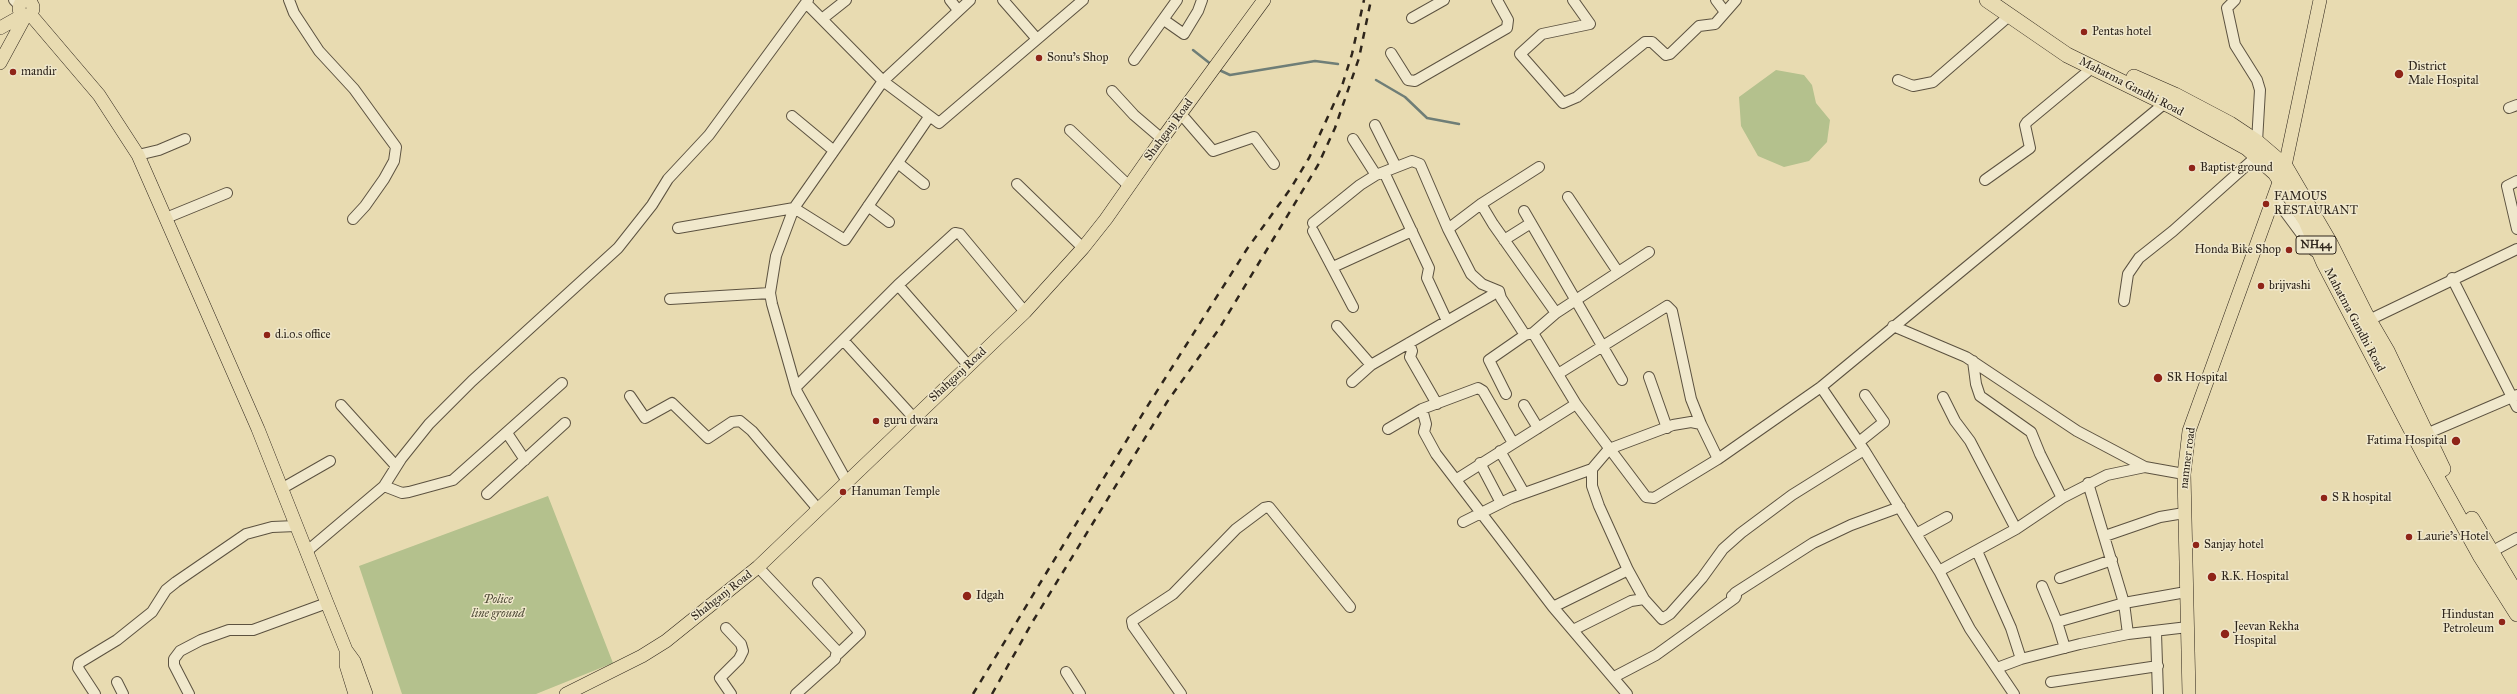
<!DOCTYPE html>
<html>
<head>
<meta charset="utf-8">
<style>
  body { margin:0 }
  canvas { display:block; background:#e8dbb1 }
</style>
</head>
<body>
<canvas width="2517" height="694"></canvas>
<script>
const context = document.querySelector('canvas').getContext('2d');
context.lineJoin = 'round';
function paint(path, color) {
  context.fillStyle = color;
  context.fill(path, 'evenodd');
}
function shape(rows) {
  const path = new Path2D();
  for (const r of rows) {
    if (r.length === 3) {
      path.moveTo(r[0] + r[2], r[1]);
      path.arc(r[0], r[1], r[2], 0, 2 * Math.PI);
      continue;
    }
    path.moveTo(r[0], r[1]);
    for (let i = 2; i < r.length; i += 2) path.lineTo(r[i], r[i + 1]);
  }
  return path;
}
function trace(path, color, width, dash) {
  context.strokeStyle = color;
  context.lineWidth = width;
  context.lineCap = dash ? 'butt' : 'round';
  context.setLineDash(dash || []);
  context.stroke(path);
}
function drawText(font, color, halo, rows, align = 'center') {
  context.font = font + ' "IM FELL Great Primer",serif';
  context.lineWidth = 3;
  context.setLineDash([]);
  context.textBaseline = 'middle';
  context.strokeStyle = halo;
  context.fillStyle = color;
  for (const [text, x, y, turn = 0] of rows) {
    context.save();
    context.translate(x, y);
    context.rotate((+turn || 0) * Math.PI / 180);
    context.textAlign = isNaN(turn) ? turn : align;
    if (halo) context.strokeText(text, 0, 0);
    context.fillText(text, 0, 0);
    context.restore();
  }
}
paint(shape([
  [1776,70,1804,75,1812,85,1816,103,1830,120,1827,142,1809,161,1784,167,1758,156,1741,126,1739,97],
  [548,496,613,663,536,694,402,694,359,566]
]), '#b4c18d');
trace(shape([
  [1193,50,1212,65],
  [1217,69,1230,75,1315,61,1338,64],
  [1376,80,1405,97,1427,118,1459,124]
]), '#6f7e77', 2.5);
const minor = shape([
  [14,0,19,5],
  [289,0,294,13,319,51,354,89,396,147,394,161,384,179,365,206,353,219],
  [950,0,958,10],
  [1003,0,1037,39],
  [1573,0,1590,24,1542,34,1520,54,1563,103,1577,97,1645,42,1652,42,1666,55,1670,54,1699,26,1715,24,1736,0],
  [1716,0,1725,12],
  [2235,0,2227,8,2235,45,2257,80,2260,90,2257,142],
  [806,3,883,81,939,123,1083,0],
  [1412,18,1444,0],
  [822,19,846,0],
  [1164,20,1184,34,1198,11,1202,0],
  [1391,53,1408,80,1415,81,1507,28,1508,20,1497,0],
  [1134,60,1177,0],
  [1898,80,1913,86,1933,82,2009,16],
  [1112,91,1134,115,1162,139],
  [2509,108,2517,105],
  [1181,114,1213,151,1254,137,1274,164],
  [792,116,833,150],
  [1375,125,1396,167],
  [1070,130,1129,186],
  [1353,139,1376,175],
  [138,155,159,150,185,139],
  [898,163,924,184],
  [1384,172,1429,268,1427,278,1447,321],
  [1985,180,2030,148,2025,125,2027,122,2092,68],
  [2517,181,2507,186,2517,229],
  [1017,184,1083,248],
  [1568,197,1618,272],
  [2274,197,2314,251],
  [1481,204,1493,224,1556,313],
  [868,206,889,222],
  [1524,211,1622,380],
  [166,218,227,193],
  [1313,223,1360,185,1376,175,1412,161,1420,164,1448,229,1471,274,1482,284,1499,291,1501,298,1525,335,1533,333,1556,313,1649,252],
  [678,228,794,208,845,240,929,117],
  [1448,229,1481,204,1539,167],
  [1313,231,1353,307],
  [1504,240,1531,223],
  [1333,267,1412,231],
  [2452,278,2517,407],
  [898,285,968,365],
  [670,299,770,293],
  [2124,301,2128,274,2139,258,2173,231,2257,156],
  [2369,320,2517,249],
  [1337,326,1371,365],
  [1893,326,1966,357,2077,431,2145,467],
  [1533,333,1576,404,1646,497,1654,498,1718,459],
  [843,340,913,417],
  [1409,343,1412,351,1410,357,1437,404],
  [1973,361,1976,384,1980,396,2031,432,2040,454,2062,498],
  [1558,374,1667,306,1672,311,1691,399,1701,424],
  [1649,377,1667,428],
  [1352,382,1371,365,1499,291],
  [796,387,898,285,955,233,960,234,1025,312],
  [1821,387,1864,450,1939,571,1970,629,2014,694],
  [1506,394,1489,360,1525,335],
  [630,396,645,418,672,403,708,438,732,422,740,421,752,431,818,509],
  [1943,397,1955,421,1970,441,2016,529],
  [341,405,396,466],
  [1524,405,1538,428],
  [1422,409,1426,424,1424,432,1436,454,1553,607,1627,694],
  [1388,429,1422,409,1478,388,1483,391,1513,443],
  [507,433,525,460],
  [2426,434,2517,395],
  [1859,442,1884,422,1865,395],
  [1500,451,1524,493],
  [1480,463,1501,503],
  [1592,469,1609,449,1673,425,1691,422,1701,424,1718,459,1821,387,2165,103],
  [1457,479,1576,404],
  [847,482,797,392,772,304,770,293,776,256,794,208,883,81,970,0],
  [2088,483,2124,603,2128,634],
  [384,486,402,493,409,492,453,480,562,383],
  [281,489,330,461],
  [487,494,565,423],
  [1463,522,1511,498,1592,469,1592,486,1599,506,1628,570,1644,599,1662,619,1670,614,1702,578,1723,549,1741,533,1792,495,1864,450],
  [1916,534,1947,517],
  [2105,536,2160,517,2184,513],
  [1977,551,2011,628,2021,659],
  [306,552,384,486,401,459,429,424,472,381,618,248,652,205,668,179,709,135,808,0],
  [2491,552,2517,538],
  [758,567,837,651,835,659,796,694],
  [1939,571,2016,529,2062,498,2107,475,2145,467,2184,474],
  [2060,578,2112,560],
  [818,583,860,633,838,654],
  [2042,586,2057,622,2065,648],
  [1553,607,1628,570],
  [2057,622,2124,603,2186,592],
  [726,628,741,644,743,651,739,659,720,678,731,694],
  [1573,630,1631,601,1644,599],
  [2156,633,2158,694],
  [1997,668,2021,659,2080,644,2128,634,2188,627],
  [1066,672,1080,694],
  [1614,677,1656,655,1735,598,1732,596,1736,596,1735,593,1813,543,1851,525,1900,507],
  [117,682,123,694],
  [2051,682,2158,666],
  [95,694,78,668,79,663,117,640,152,612,166,590,176,582,246,534,272,527,296,526],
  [189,694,174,665,174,659,180,651,201,640,229,630,253,630,327,603],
  [1181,694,1133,626,1132,621,1173,594,1236,529,1264,508,1269,507,1350,607]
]);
const major = shape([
  [26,8,7],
  [30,14,99,95,138,155,258,429,327,603,346,650,354,661,366,694],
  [0,28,23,15],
  [0,63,26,15],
  [346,653,346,665,355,694],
  [566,694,642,656,666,641,758,567,1025,312,1083,248,1106,219,1162,139,1264,0],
  [2189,694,2184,474,2189,431,2285,166,2320,0]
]);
const highway = shape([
  [1987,0,2067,55,2171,106,2247,148,2275,173,2306,221,2324,263,2425,456,2481,557,2517,614],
  [2134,77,2175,95,2230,124,2257,142,2285,166,2330,243,2366,315,2387,351,2443,469],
  [2472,519,2517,595]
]);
trace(minor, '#5c5240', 12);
trace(major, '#2e251b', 14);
trace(highway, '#2e251b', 16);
trace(minor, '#f0e8cc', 10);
trace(major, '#e8dbb1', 13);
trace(highway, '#e8dbb1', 15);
trace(shape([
  [973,694,1145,410,1247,249,1291,188,1309,158,1342,86,1352,54,1364,0],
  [992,694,1033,621,1167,402,1219,329,1318,165,1335,128,1359,58,1371,0]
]), '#2e251b', 2.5, [7, 7]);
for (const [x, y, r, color] of [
  [2084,32,4,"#8f2418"],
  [1039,58,4,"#8f2418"],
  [13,72,4,"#8f2418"],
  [2399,74,5,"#8f2418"],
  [2192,168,4,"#8f2418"],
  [2266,204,4,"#8f2418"],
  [2289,250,4,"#8f2418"],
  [2261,286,4,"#8f2418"],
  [267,335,4,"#8f2418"],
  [2158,378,5,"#8f2418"],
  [876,421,4,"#8f2418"],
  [2456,441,5,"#8f2418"],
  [843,492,4,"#8f2418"],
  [2324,498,4,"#8f2418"],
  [2409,537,4,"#8f2418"],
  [2196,545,4,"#8f2418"],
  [2212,577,5,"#8f2418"],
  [967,596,5,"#8f2418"],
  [2502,622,4,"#8f2418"],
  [2225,634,5,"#8f2418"]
]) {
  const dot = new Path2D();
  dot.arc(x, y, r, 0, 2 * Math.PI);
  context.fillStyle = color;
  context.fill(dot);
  trace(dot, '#f0e8cc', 1.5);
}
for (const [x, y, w] of [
  [2316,245,40]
]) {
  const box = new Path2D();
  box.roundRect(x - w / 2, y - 9, w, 18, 3);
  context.fillStyle = '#f0e8cc';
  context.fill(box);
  trace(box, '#2e251b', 1);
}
drawText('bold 11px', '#2e251b', null, [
  ["NH44",2316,245]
]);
drawText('12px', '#2e251b', '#f0e8cc', [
  ["Pentas hotel",2092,32],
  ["Sonu's Shop",1047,58],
  ["District",2408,67],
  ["Male Hospital",2408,81],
  ["mandir",21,72],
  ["Baptist ground",2200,168],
  ["FAMOUS",2274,197],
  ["RESTAURANT",2274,211],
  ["Honda Bike Shop",2281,250,"right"],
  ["brijvashi",2269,286],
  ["d.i.o.s office",275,335],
  ["SR Hospital",2167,378],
  ["guru dwara",884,421],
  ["Fatima Hospital",2447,441,"right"],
  ["Hanuman Temple",851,492],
  ["S R hospital",2332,498],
  ["Laurie's Hotel",2417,537],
  ["Sanjay hotel",2204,545],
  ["R.K. Hospital",2221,577],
  ["Idgah",976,596],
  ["Hindustan",2494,615,"right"],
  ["Petroleum",2494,629,"right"],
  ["Jeevan Rekha",2234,627],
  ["Hospital",2234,641]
], 'left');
drawText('12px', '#2e251b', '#f0e8cc', [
  ["Mahatma Gandhi Road",2131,87,27],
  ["Shahganj Road",1169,130,-54],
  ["Mahatma Gandhi Road",2354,320,62],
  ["Shahganj Road",958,375,-43],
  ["namner road",2188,458,-83],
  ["Shahganj Road",722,596,-38]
]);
drawText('italic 12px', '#504c38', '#f0e8cc', [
  ["Police",498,600],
  ["line ground",498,614]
]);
</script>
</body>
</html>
